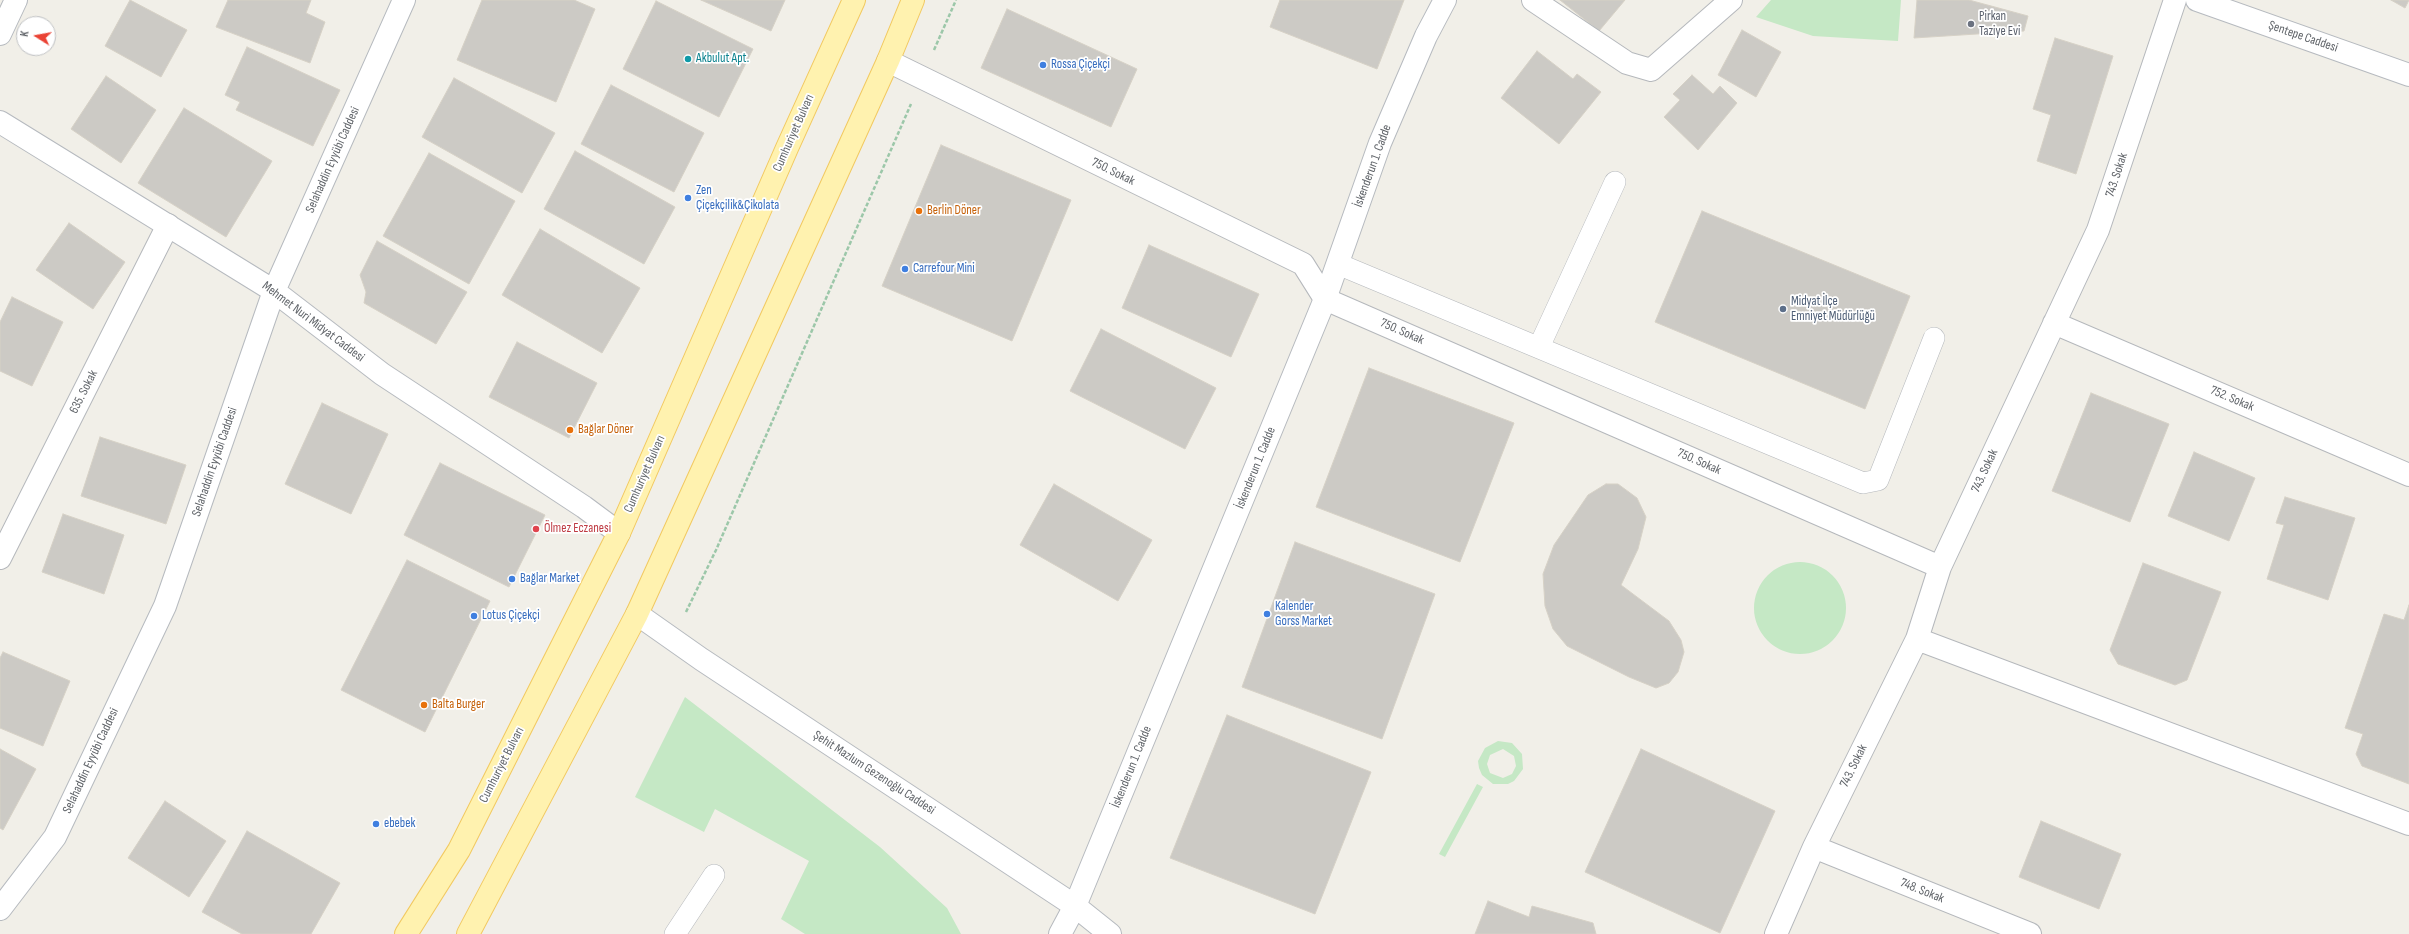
<!DOCTYPE html>
<html>
<head>
<meta charset="utf-8">
<style>
  body { margin:0 }
  #map { position:relative; width:2409px; height:934px; overflow:hidden; background:#f1efe8; font-family:"Sofia Sans Condensed",sans-serif }
  canvas { display:block }
  .north { position:absolute; left:16px; top:16px; width:40px; height:40px; box-sizing:border-box; background:#fff; border:1px solid #bfc1c3; border-radius:50%; rotate:281deg; font-size:11px; font-weight:700; line-height:16px; text-align:center; color:#5f6368 }
  .north::after { content:''; display:block; margin:auto; width:14px; height:18px; background:#ea4335; clip-path:polygon(50% 0,100% 100%,50% 72%,0 100%) }
</style>
</head>
<body>
<div id="map">
<canvas width="2409" height="934"></canvas>
<div class="north">K</div>
</div>
<script>
const context = document.querySelector('canvas').getContext('2d');
context.lineJoin = 'round';
function paint(path, color) {
  context.fillStyle = color;
  context.fill(path, 'evenodd');
}
function shape(rows) {
  const path = new Path2D();
  for (const r of rows) {
    if (r.length === 3) {
      path.moveTo(r[0] + r[2], r[1]);
      path.arc(r[0], r[1], r[2], 0, 2 * Math.PI);
      continue;
    }
    path.moveTo(r[0], r[1]);
    for (let i = 2; i < r.length; i += 2) path.lineTo(r[i], r[i + 1]);
  }
  return path;
}
function trace(path, color, width, dash) {
  context.strokeStyle = color;
  context.lineWidth = width;
  context.lineCap = dash ? 'butt' : 'round';
  context.setLineDash(dash || []);
  context.stroke(path);
}
function drawText(font, color, halo, rows, align = 'center') {
  context.font = font + ' "Sofia Sans Condensed",sans-serif';
  context.lineWidth = 3.5;
  context.setLineDash([]);
  context.textBaseline = 'middle';
  context.strokeStyle = halo;
  context.fillStyle = color;
  for (const [text, x, y, turn = 0] of rows) {
    context.save();
    context.translate(x, y);
    context.rotate((+turn || 0) * Math.PI / 180);
    context.textAlign = isNaN(turn) ? turn : align;
    if (halo) context.strokeText(text, 0, 0);
    context.fillText(text, 0, 0);
    context.restore();
  }
}
paint(shape([
  [1771,0,1901,0,1898,41,1813,36,1756,17],
  [1800,608,46],
  [685,697,880,847,947,908,961,934,805,934,781,919,809,861,715,809,704,832,635,797],
  [1498,741,1512,743,1522,754,1523,769,1514,781,1508,784,1493,784,1482,775,1479,768,1478,761,1485,748],
  [1503,749,1514,756,1516,766,1512,774,1503,778,1490,773,1487,764,1490,755],
  [1477,784,1483,787,1445,857,1439,854]
]), '#c5e8c5');
const building = shape([
  [130,0,187,30,161,77,105,46,130,0],
  [228,0,311,0,306,13,325,22,310,63,216,27,228,0],
  [482,0,574,0,595,9,556,102,457,60,482,0],
  [701,0,785,0,771,31,701,0],
  [1280,0,1404,0,1377,69,1270,27,1280,0],
  [1560,0,1625,0,1599,31,1560,0],
  [1917,0,1969,0,2028,16,2024,31,1914,38,1917,0],
  [2391,0,2409,0,2405,8,2391,0],
  [656,1,753,49,719,117,623,69,656,1],
  [1007,9,1137,69,1111,127,981,68,1007,9],
  [1742,30,1781,52,1756,97,1718,75,1742,30],
  [2055,38,2113,56,2076,174,2037,161,2051,115,2033,109,2055,38],
  [247,47,340,90,313,146,236,110,240,102,225,95,247,47],
  [1537,51,1573,79,1577,74,1601,92,1559,144,1501,98,1537,51],
  [1692,75,1713,94,1720,86,1737,103,1698,150,1664,117,1680,100,1673,94,1692,75],
  [106,76,156,110,121,163,71,129,106,76],
  [454,78,555,133,522,193,422,137,454,78],
  [611,85,704,133,674,192,581,144,611,85],
  [184,108,272,161,226,237,138,183,184,108],
  [941,145,1071,200,1012,341,882,286,941,145],
  [575,151,675,207,644,264,544,209,575,151],
  [429,153,515,201,469,284,383,236,429,153],
  [1702,211,1910,296,1865,409,1655,322,1702,211],
  [69,223,125,262,93,309,36,270,69,223],
  [540,229,640,288,602,353,502,295,540,229],
  [377,241,467,292,436,344,364,303,366,292,360,275,377,241],
  [1149,245,1259,294,1231,357,1122,308,1149,245],
  [12,297,63,322,32,386,0,371,0,322,12,297],
  [1101,329,1216,388,1185,449,1070,391,1101,329],
  [517,342,597,383,569,438,489,397,517,342],
  [1369,368,1514,423,1460,562,1316,507,1369,368],
  [2091,393,2169,424,2130,522,2052,491,2091,393],
  [322,403,388,434,351,514,285,484,322,403],
  [100,437,186,465,166,524,81,496,100,437],
  [2194,452,2255,478,2229,541,2168,516,2194,452],
  [440,463,545,515,509,587,404,535,440,463],
  [1054,484,1152,540,1118,601,1020,545,1054,484],
  [1606,484,1618,484,1637,498,1646,517,1638,549,1621,585,1669,621,1681,640,1684,652,1678,672,1669,683,1656,688,1629,677,1567,646,1553,629,1545,606,1543,574,1554,545,1588,495,1606,484],
  [2285,497,2355,518,2328,600,2267,579,2284,525,2276,523,2285,497],
  [63,514,124,535,104,594,42,572,63,514],
  [1295,542,1435,594,1382,739,1242,687,1295,542],
  [407,560,490,601,425,732,341,690,407,560],
  [2143,563,2221,592,2187,680,2175,685,2118,664,2110,650,2143,563],
  [2409,605,2409,784,2362,766,2356,754,2363,734,2345,728,2384,614,2404,620,2409,605],
  [3,652,70,681,43,746,0,728,0,658,3,652],
  [1227,715,1371,772,1315,914,1170,858,1227,715],
  [0,749,36,769,3,830,0,828,0,749],
  [1641,749,1775,811,1720,933,1585,872,1641,749],
  [165,801,226,841,189,897,128,858,165,801],
  [2041,821,2121,854,2099,909,2019,877,2041,821],
  [247,831,340,883,311,934,242,934,202,912,247,831],
  [1488,901,1529,917,1532,906,1593,923,1596,934,1475,934,1488,901]
]);
paint(building, '#cccac5');
trace(building, '#d6d1c6', 1);
const lane = shape([
  [1338,264,1863,483,1878,480,1934,338],
  [1539,347,1615,182],
  [675,934,714,875]
]);
const street = shape([
  [1533,0,1627,63,1651,70,1731,0],
  [888,61,1303,264,1325,299,1940,567],
  [2054,323,2409,475],
  [0,558,168,225],
  [1917,639,2409,824],
  [1814,847,2030,934],
  [1776,934,1814,847,1917,639,1940,567,2098,230,2175,0]
]);
const secondary = shape([
  [2197,0,2409,75],
  [0,34,16,0],
  [0,122,274,291,382,374,584,507,619,533],
  [637,614,701,659,1075,906,1110,934],
  [0,909,55,837,165,606,274,291,404,0],
  [1060,934,1075,906,1325,299,1380,143,1426,36,1445,0]
]);
const primary = shape([
  [406,934,459,850,619,533,787,148,854,0],
  [468,934,637,614,888,61,913,0]
]);
trace(lane, '#b5b8bc', 22);
trace(street, '#b5b8bc', 24);
trace(secondary, '#b6babf', 24);
trace(primary, '#f2c960', 24);
trace(shape([
  [934,50,956,0],
  [686,612,716,550,911,104]
]), '#9cc7a9', 2.5, [4, 2]);
trace(lane, '#fff', 21);
trace(street, '#fff', 22);
trace(secondary, '#fff', 22);
trace(primary, '#fff2af', 22);
for (const [x, y, r, color] of [
  [1971,24,4,"#6b7280"],
  [688,59,4,"#0f9aa8"],
  [1043,65,4,"#3f7fe0"],
  [688,198,4,"#3f7fe0"],
  [919,211,4,"#e8710a"],
  [905,269,4,"#3f7fe0"],
  [1783,309,4,"#5c6f8a"],
  [570,430,4,"#e8710a"],
  [536,529,4,"#e0444e"],
  [512,579,4,"#3f7fe0"],
  [1267,614,4,"#3f7fe0"],
  [474,616,4,"#3f7fe0"],
  [424,705,4,"#e8710a"],
  [376,824,4,"#3f7fe0"]
]) {
  const dot = new Path2D();
  dot.arc(x, y, r, 0, 2 * Math.PI);
  context.fillStyle = color;
  context.fill(dot);
  trace(dot, '#fff', 1.5);
}
drawText('13px', '#5b616d', '#fff', [
  ["Pirkan",1979,17],
  ["Taziye Evi",1979,32]
], 'left');
drawText('13px', '#5f6368', '#fff', [
  ["Şentepe Caddesi",2303,37,19],
  ["Cumhuriyet Bulvarı",794,133,-66],
  ["Selahaddin Eyyübi Caddesi",333,160,-66],
  ["İskenderun 1. Cadde",1373,166,-70],
  ["750. Sokak",1113,172,26],
  ["743. Sokak",2117,175,-72],
  ["Mehmet Nuri Midyat Caddesi",313,322,37],
  ["750. Sokak",1402,332,24],
  ["635. Sokak",84,392,-63],
  ["752. Sokak",2232,399,23],
  ["Selahaddin Eyyübi Caddesi",215,462,-71],
  ["750. Sokak",1699,462,24],
  ["İskenderun 1. Cadde",1256,468,-68],
  ["743. Sokak",1985,471,-65],
  ["Cumhuriyet Bulvarı",645,474,-66],
  ["Selahaddin Eyyübi Caddesi",91,761,-65],
  ["Cumhuriyet Bulvarı",502,765,-63],
  ["743. Sokak",1854,766,-64],
  ["İskenderun 1. Cadde",1132,767,-68],
  ["Şehit Mazlum Gezenoğlu Caddesi",874,773,33],
  ["748. Sokak",1922,891,22]
]);
drawText('13px', '#0d838f', '#fff', [
  ["Akbulut Apt.",696,59]
], 'left');
drawText('13px', '#366cbe', '#fff', [
  ["Rossa Çiçekçi",1051,65],
  ["Zen",696,191],
  ["Çiçekçilik&Çikolata",696,206],
  ["Carrefour Mini",913,269],
  ["Bağlar Market",520,579],
  ["Kalender",1275,607],
  ["Gorss Market",1275,622],
  ["Lotus Çiçekçi",482,616],
  ["ebebek",384,824]
], 'left');
drawText('13px', '#c56008', '#fff', [
  ["Berlin Döner",927,211],
  ["Bağlar Döner",578,430],
  ["Balta Burger",432,705]
], 'left');
drawText('13px', '#4e5e75', '#fff', [
  ["Midyat İlçe",1791,302],
  ["Emniyet Müdürlüğü",1791,317]
], 'left');
drawText('13px', '#be3a42', '#fff', [
  ["Ölmez Eczanesi",544,529]
], 'left');
</script>
</body>
</html>
